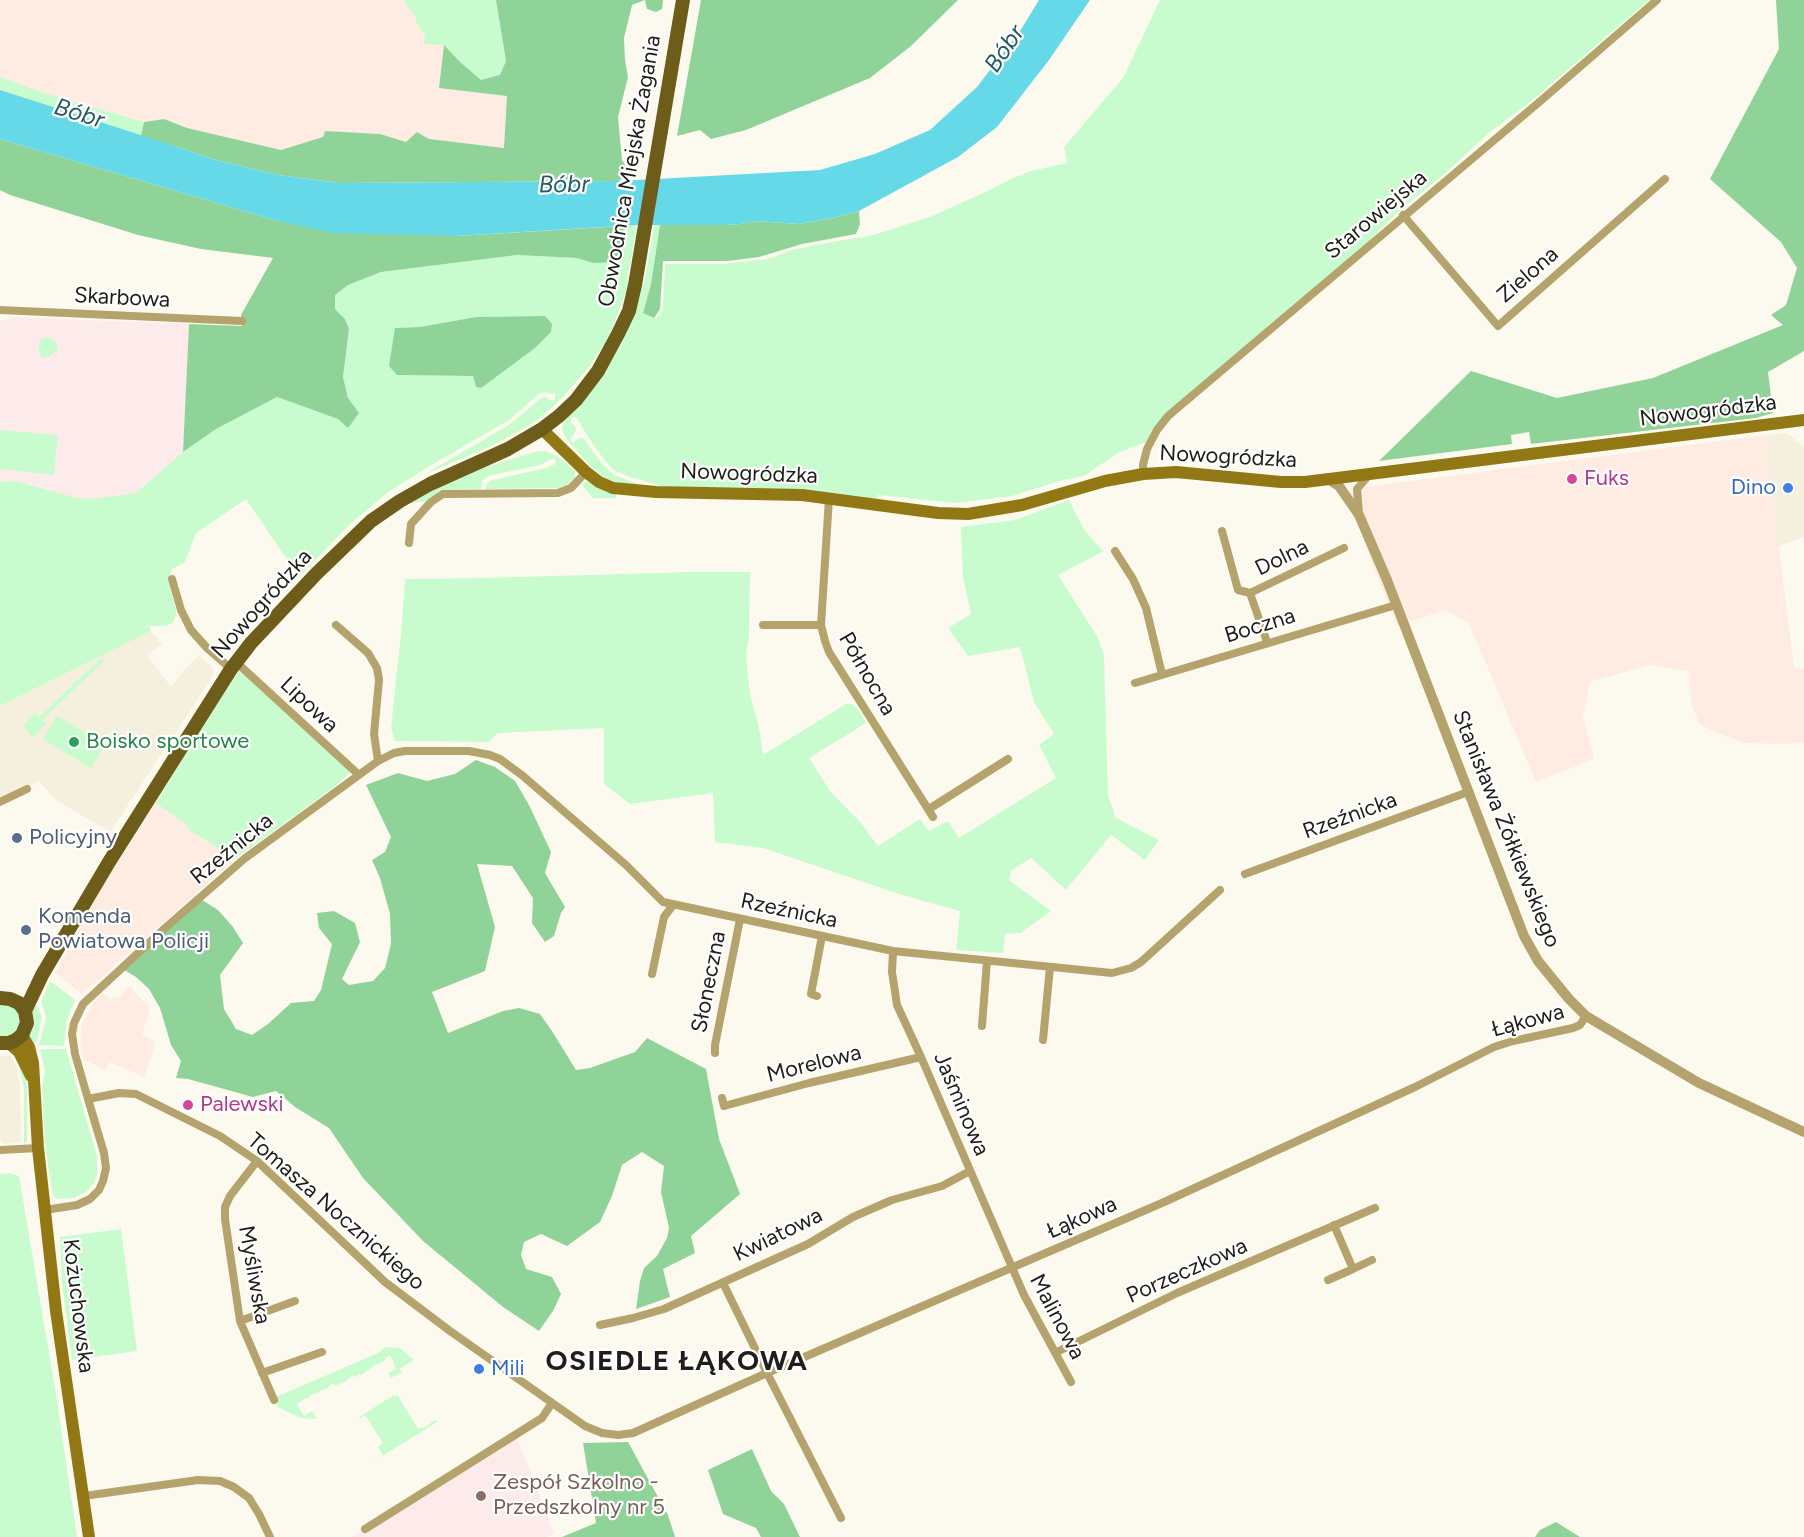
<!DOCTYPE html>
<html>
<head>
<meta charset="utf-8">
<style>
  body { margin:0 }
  canvas { display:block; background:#fcfaee }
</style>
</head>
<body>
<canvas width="1804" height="1537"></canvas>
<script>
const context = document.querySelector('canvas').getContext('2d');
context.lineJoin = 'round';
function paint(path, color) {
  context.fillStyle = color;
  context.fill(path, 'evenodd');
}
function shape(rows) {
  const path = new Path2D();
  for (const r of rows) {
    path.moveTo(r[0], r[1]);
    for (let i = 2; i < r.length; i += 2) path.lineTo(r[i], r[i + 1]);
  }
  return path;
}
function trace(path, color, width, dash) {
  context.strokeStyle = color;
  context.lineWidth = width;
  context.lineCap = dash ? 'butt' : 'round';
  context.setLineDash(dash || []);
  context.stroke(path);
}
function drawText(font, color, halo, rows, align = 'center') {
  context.font = font + ' Figtree,sans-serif';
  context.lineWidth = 4.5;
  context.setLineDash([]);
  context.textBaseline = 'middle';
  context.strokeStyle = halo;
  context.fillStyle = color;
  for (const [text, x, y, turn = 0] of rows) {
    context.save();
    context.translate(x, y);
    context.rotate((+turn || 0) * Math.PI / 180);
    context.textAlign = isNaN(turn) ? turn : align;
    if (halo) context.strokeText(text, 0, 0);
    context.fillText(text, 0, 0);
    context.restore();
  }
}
paint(shape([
  [1787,433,1804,447,1804,537,1779,546,1765,435],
  [151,631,162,644,147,655,171,687,184,670,199,655,214,669,213,676,110,832,56,800,39,781,0,802,0,706],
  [8,1055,11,1057,16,1066,20,1082,21,1142,4,1144,0,1141,0,1056]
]), '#f4f0dd');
paint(shape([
  [0,0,403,0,417,17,415,21,425,36,444,45,439,88,508,96,505,148,429,139,417,132,406,142,380,134,325,131,323,137,281,150,187,128,164,119,144,122,44,93,0,77],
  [1765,435,1794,667,1804,669,1804,742,1789,744,1743,743,1700,725,1692,706,1688,671,1650,665,1590,682,1583,715,1594,759,1536,782,1469,623,1445,610,1397,626,1366,547,1349,489],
  [156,803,187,825,189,830,235,859,82,994,55,973,104,884],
  [130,986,150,1009,142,1035,156,1042,144,1077,109,1062,105,1070,84,1060,82,1051,80,1040,82,1023,94,1002,103,993,110,999,118,998]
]), '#feebe2');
paint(shape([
  [11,317,189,324,183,452,136,493,99,498,84,499,74,497,15,481,0,482,0,321],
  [517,1438,554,1533,547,1537,352,1537,386,1518]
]), '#fcebea');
paint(shape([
  [403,0,496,0,506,61,500,76,481,80,460,62,444,45,424,44,425,36,415,20,416,17],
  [1160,0,1649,0,1535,98,1490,132,1447,172,1400,210,1308,302,1159,429,1150,443,1143,443,1118,453,1084,476,1059,481,1012,496,955,503,878,495,876,499,799,491,661,486,627,476,614,470,606,462,592,443,578,420,579,419,575,417,571,418,571,423,575,426,576,431,571,438,572,442,574,442,580,438,584,439,602,464,614,475,641,485,619,483,605,478,590,466,565,437,562,428,565,420,581,404,599,381,622,343,632,318,641,285,644,285,654,225,660,225,651,284,643,313,656,319,663,310,665,264,722,264,768,259,792,250,810,246,873,235,930,217,981,194,1011,179,1031,171,1067,163,1064,147,1123,78],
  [0,77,44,93,144,122,141,136,0,90],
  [637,225,627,281,629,283,613,327,604,345,589,367,563,397,540,418,525,428,489,447,425,474,509,425,541,398,546,397,552,401,555,400,555,393,552,394,545,392,539,394,509,420,428,467,387,493,351,523,299,577,246,499,196,533,185,562,172,569,168,580,176,610,176,615,173,623,165,626,149,626,151,631,0,706,0,482,15,481,74,497,84,499,99,498,136,493,183,452,216,429,277,397,338,419,359,413,348,398,343,377,349,329,345,319,335,309,335,294,348,285,381,272,517,255,577,258,593,263,623,249,624,226],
  [545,316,476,387,473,376,397,375,394,340,395,328,420,327,476,317],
  [44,338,51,338,57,344,57,350,49,357,42,358,39,351,39,341],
  [0,430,58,435,54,475,0,469],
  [545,451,559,457,575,471,575,477,566,486,556,488,485,489,487,483,492,480,546,468,555,464,556,461,553,458,540,465,488,476,483,480,481,489,445,490,429,501,410,503,420,495,469,472,535,452],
  [584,482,588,482,600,489,616,493,616,498,593,498,583,486,582,484],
  [1069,500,1082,526,1095,543,1104,551,1058,575,1098,638,1104,655,1108,796,1116,818,1159,840,1145,860,1111,835,1066,890,1031,858,1011,871,1009,880,1051,911,1021,933,1005,934,1003,953,956,950,960,911,902,895,763,848,715,842,713,793,630,804,604,784,604,728,498,733,489,742,395,741,391,728,402,624,405,579,486,578,690,572,750,572,749,635,746,655,750,694,759,728,763,755,846,704,852,704,858,709,866,723,809,758,830,791,861,823,878,846,920,819,929,831,948,821,959,838,1056,778,1039,745,1054,734,1034,702,1020,647,968,656,948,628,971,614,963,577,961,527,1015,520],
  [101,658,104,661,42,720,46,724,33,737,23,725,35,713,39,717],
  [239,671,241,671,333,754,350,773,334,787,235,859,189,830,187,825,156,803,219,699],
  [57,716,105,745,91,768,43,739],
  [50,981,75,1000,67,1020,64,1046,39,1045,46,1019,44,1010,41,1002],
  [31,1002,38,1007,42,1017,37,1042,29,1044,27,1032],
  [0,1003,14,1005,22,1016,19,1030,8,1037,0,1037],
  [42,1049,66,1049,97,1156,97,1174,94,1183,87,1191,74,1198,59,1199,54,1197,52,1191,45,1144,42,1088,45,1071,40,1050],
  [18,1062,26,1078,27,1085,27,1141,24,1145,24,1088],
  [9,1173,19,1176,56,1394,77,1537,0,1537,0,1174],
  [121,1229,137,1351,72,1360,62,1282,60,1237],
  [386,1347,400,1348,414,1360,399,1369,402,1372,391,1378,388,1373,396,1369,390,1355,385,1358,386,1360,377,1365,376,1364,361,1375,360,1374,354,1377,352,1376,348,1379,348,1380,335,1386,333,1383,325,1390,324,1389,315,1394,314,1393,309,1396,310,1397,307,1399,306,1398,297,1404,304,1416,312,1411,317,1419,301,1418,278,1407,275,1400,276,1397,378,1353],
  [396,1392,418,1429,425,1427,435,1420,437,1422,368,1465,383,1455,378,1447,383,1443,365,1415,360,1418,359,1417,394,1395,397,1398]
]), '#c8fcce');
paint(shape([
  [496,0,663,0,662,9,656,12,647,9,645,0,632,5,624,38,625,60,628,77,618,117,622,160,627,168,628,174,619,181,339,183,278,175,212,159,178,147,141,136,144,122,164,119,187,128,281,150,323,137,325,131,380,134,406,142,417,132,429,139,504,148,507,96,439,88,444,45,460,62,481,80,500,75,506,61],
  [701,0,958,0,911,46,870,78,746,130,711,139,700,130,677,136],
  [1776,0,1804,0,1804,351,1768,372,1773,413,1756,418,1531,444,1529,432,1511,435,1512,444,1379,461,1471,371,1557,398,1653,378,1783,325,1771,315,1786,305,1797,268,1781,242,1710,179,1779,49],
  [0,139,278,221,456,236,624,226,623,249,618,262,593,263,577,258,517,255,381,272,348,285,335,295,335,309,345,319,349,329,343,377,348,398,359,413,348,428,338,419,277,397,216,429,183,452,189,324,242,326,241,315,273,258,201,249,138,235,10,195,0,190],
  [859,211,860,224,856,234,802,244,759,257,728,261,663,261,660,309,654,318,643,313,651,284,660,225,724,225,741,224,754,221,799,224,837,217],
  [545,316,552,324,551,332,535,348,481,388,476,387,473,376,397,375,389,366,395,328,420,327,476,317],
  [476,760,495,767,515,781,529,805,551,852,545,873,565,907,561,913,554,936,545,942,532,923,533,898,512,866,477,864,495,927,485,971,432,992,448,1033,503,1011,519,1008,540,1014,552,1031,576,1070,590,1068,635,1052,647,1038,706,1069,719,1139,740,1194,691,1236,695,1253,663,1269,670,1297,636,1309,640,1281,644,1268,657,1256,667,1238,669,1228,661,1192,664,1166,642,1152,622,1165,612,1196,600,1222,567,1246,541,1234,524,1242,521,1255,526,1269,552,1277,561,1294,553,1311,539,1331,503,1307,423,1241,363,1178,329,1128,295,1107,276,1091,253,1097,188,1079,176,1078,181,1061,171,1045,160,1008,149,989,136,977,121,968,199,898,218,910,233,927,243,943,220,975,224,1009,236,1029,252,1035,268,1024,291,1003,314,1001,321,990,332,944,319,928,317,913,334,911,355,923,360,942,342,979,349,985,373,981,385,968,391,944,390,914,380,878,372,860,385,852,391,837,366,785,398,773,427,781,455,774],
  [628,1442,668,1515,675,1537,562,1537,596,1523,583,1443],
  [752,1449,771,1491,784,1504,800,1537,761,1537,756,1528,723,1514,708,1470],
  [1556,1522,1580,1537,1535,1537,1540,1530]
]), '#90d399');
paint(shape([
  [1039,0,1090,0,1049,60,997,127,958,157,859,211,837,217,799,224,754,221,741,224,724,225,637,225,456,236,332,233,278,221,0,139,0,90,178,147,212,159,278,175,339,183,619,181,820,170,875,154,930,130,977,87,1022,28]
]), '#65d9e7');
trace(shape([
  [1403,215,1498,326,1665,179],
  [0,310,242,321],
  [1143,474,1143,465,1147,449,1157,430,1168,416,1544,98,1657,0],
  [829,498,821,625,825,641,829,652,933,817],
  [1359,514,1357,489,1369,475],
  [1222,531,1238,590,1250,593],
  [409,543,411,524,431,502,443,494,558,493,571,488,586,472],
  [1115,551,1133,579,1146,608,1162,674],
  [172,579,181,610,191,630,207,648,231,669],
  [336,625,368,653,377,668,379,680,374,734,378,761],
  [763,625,821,625],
  [1267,642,1250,593,1344,548],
  [236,662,359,775],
  [1135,683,1396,605],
  [0,802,27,789],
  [929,809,1008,759],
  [1245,874,1468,792],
  [893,951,892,972,897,1005,921,1057,1024,1295,1071,1382],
  [652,974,664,917,673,905],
  [817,996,811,994,822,936],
  [982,1026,987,961],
  [1043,1040,1050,967],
  [715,1053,715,1045,740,919],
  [722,1098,724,1106,809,1083,921,1057],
  [88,1099,75,1054,72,1034,74,1023,83,1004,164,929,244,859,378,761,394,753,405,751,469,751,490,755,500,759,523,776,626,865,663,902,893,951,1112,973,1131,968,1141,962,1220,890],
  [0,1150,38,1148],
  [257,1161,230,1196,225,1207,225,1219,240,1321,274,1400],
  [45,1210,77,1205,90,1199,99,1190,103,1181,106,1168,104,1153,88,1099,119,1093,136,1094,220,1136,257,1161,385,1282,450,1331,585,1426,602,1433,618,1435,633,1433,767,1373,1162,1203,1415,1087,1494,1047,1513,1041,1573,1028,1580,1025,1586,1016],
  [1353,1269,1372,1260],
  [1328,1280,1353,1269,1334,1225],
  [723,1283,767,1373,841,1518],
  [240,1321,295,1301],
  [600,1325,633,1318,664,1309,808,1244,853,1217,892,1200,942,1186,970,1171],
  [1055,1353,1177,1293,1375,1208],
  [262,1373,322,1352],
  [84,1496,198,1480,220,1481,234,1487,249,1498,259,1514,270,1537],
  [365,1529,542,1418,552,1403]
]), '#b4a36d', 8);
trace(shape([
  [1328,479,1339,486,1359,515,1387,580,1524,936,1538,961,1569,999,1586,1016,1699,1083,1804,1132]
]), '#b4a36d', 10);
trace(shape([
  [542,429,586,472,599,482,613,488,656,492,802,495,938,513,968,514,1022,505,1105,481,1143,474,1176,472,1281,482,1305,482,1804,420],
  [22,1035,29,1047,33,1063,38,1148,56,1311,89,1537],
  [9,1043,19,1052,31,1076]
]), '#927814', 12);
trace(shape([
  [0,998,10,999,19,1003,25,1011,27,1023,22,1035,16,1040,9,1043,0,1043],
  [25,1011,42,975,109,862,231,669,251,643,316,574,371,521,400,501,430,484,508,449,542,429,559,416,576,400,598,371,618,334,629,311,635,285,683,0]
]), '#6e5c1b', 14);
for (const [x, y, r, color] of [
  [1572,479,6,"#d1479c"],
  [1788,488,6,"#3f7fe0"],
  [74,742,6,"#2e9e5b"],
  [17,838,6,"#5c6f8a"],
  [26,930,6,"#5c6f8a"],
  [188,1105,6,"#d1479c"],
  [479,1369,6,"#3f7fe0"],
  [481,1496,6,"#8d6e63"]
]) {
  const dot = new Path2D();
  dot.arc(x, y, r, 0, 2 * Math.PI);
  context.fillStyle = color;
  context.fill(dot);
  trace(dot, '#fff', 2);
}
drawText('22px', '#1f1e1a', '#fff', [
  ["Obwodnica Miejska Żagania",630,171,-80],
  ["Starowiejska",1376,215,-40],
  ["Zielona",1528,275,-41],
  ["Skarbowa",122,298,3],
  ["Nowogródzka",1708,411,-7],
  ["Nowogródzka",1228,457,3],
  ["Nowogródzka",749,474,2],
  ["Dolna",1282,558,-26],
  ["Nowogródzka",262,604,-48],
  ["Boczna",1260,626,-17],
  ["Północna",867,674,60],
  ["Lipowa",309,705,43],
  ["Rzeźnicka",1350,816,-20],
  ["Stanisława Żółkiewskiego",1506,829,68],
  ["Rzeźnicka",232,849,-39],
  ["Rzeźnicka",789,911,12],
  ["Słoneczna",709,982,-79],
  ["Łąkowa",1528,1021,-15],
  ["Morelowa",814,1064,-14],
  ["Jaśminowa",961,1104,67],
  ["Tomasza Nocznickiego",336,1212,41],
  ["Łąkowa",1082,1218,-24],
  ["Kwiatowa",778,1235,-26],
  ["Porzeczkowa",1187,1271,-24],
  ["Myśliwska",254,1275,80],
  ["Kożuchowska",78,1306,83],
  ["Malinowa",1057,1317,62]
]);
drawText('22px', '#b23c85', '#fff', [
  ["Fuks",1584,479],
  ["Palewski",200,1105]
], 'left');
drawText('22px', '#366cbe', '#fff', [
  ["Dino",1776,488],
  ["Mili",491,1369,"left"]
], 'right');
drawText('22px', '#27864d', '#fff', [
  ["Boisko sportowe",86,742]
], 'left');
drawText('22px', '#4e5e75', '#fff', [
  ["Policyjny",29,838],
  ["Komenda",38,917],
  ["Powiatowa Policji",38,942]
], 'left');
drawText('22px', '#785e54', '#fff', [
  ["Zespół Szkolno -",493,1483],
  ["Przedszkolny nr 5",493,1508]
], 'left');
drawText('italic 24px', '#295b61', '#fff', [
  ["Bóbr",1005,49,-56],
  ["Bóbr",79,114,17],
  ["Bóbr",564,185,-1]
]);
context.letterSpacing = '1.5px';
drawText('bold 28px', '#1f1e1a', '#fff', [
  ["OSIEDLE ŁĄKOWA",677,1362]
]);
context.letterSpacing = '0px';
</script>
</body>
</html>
